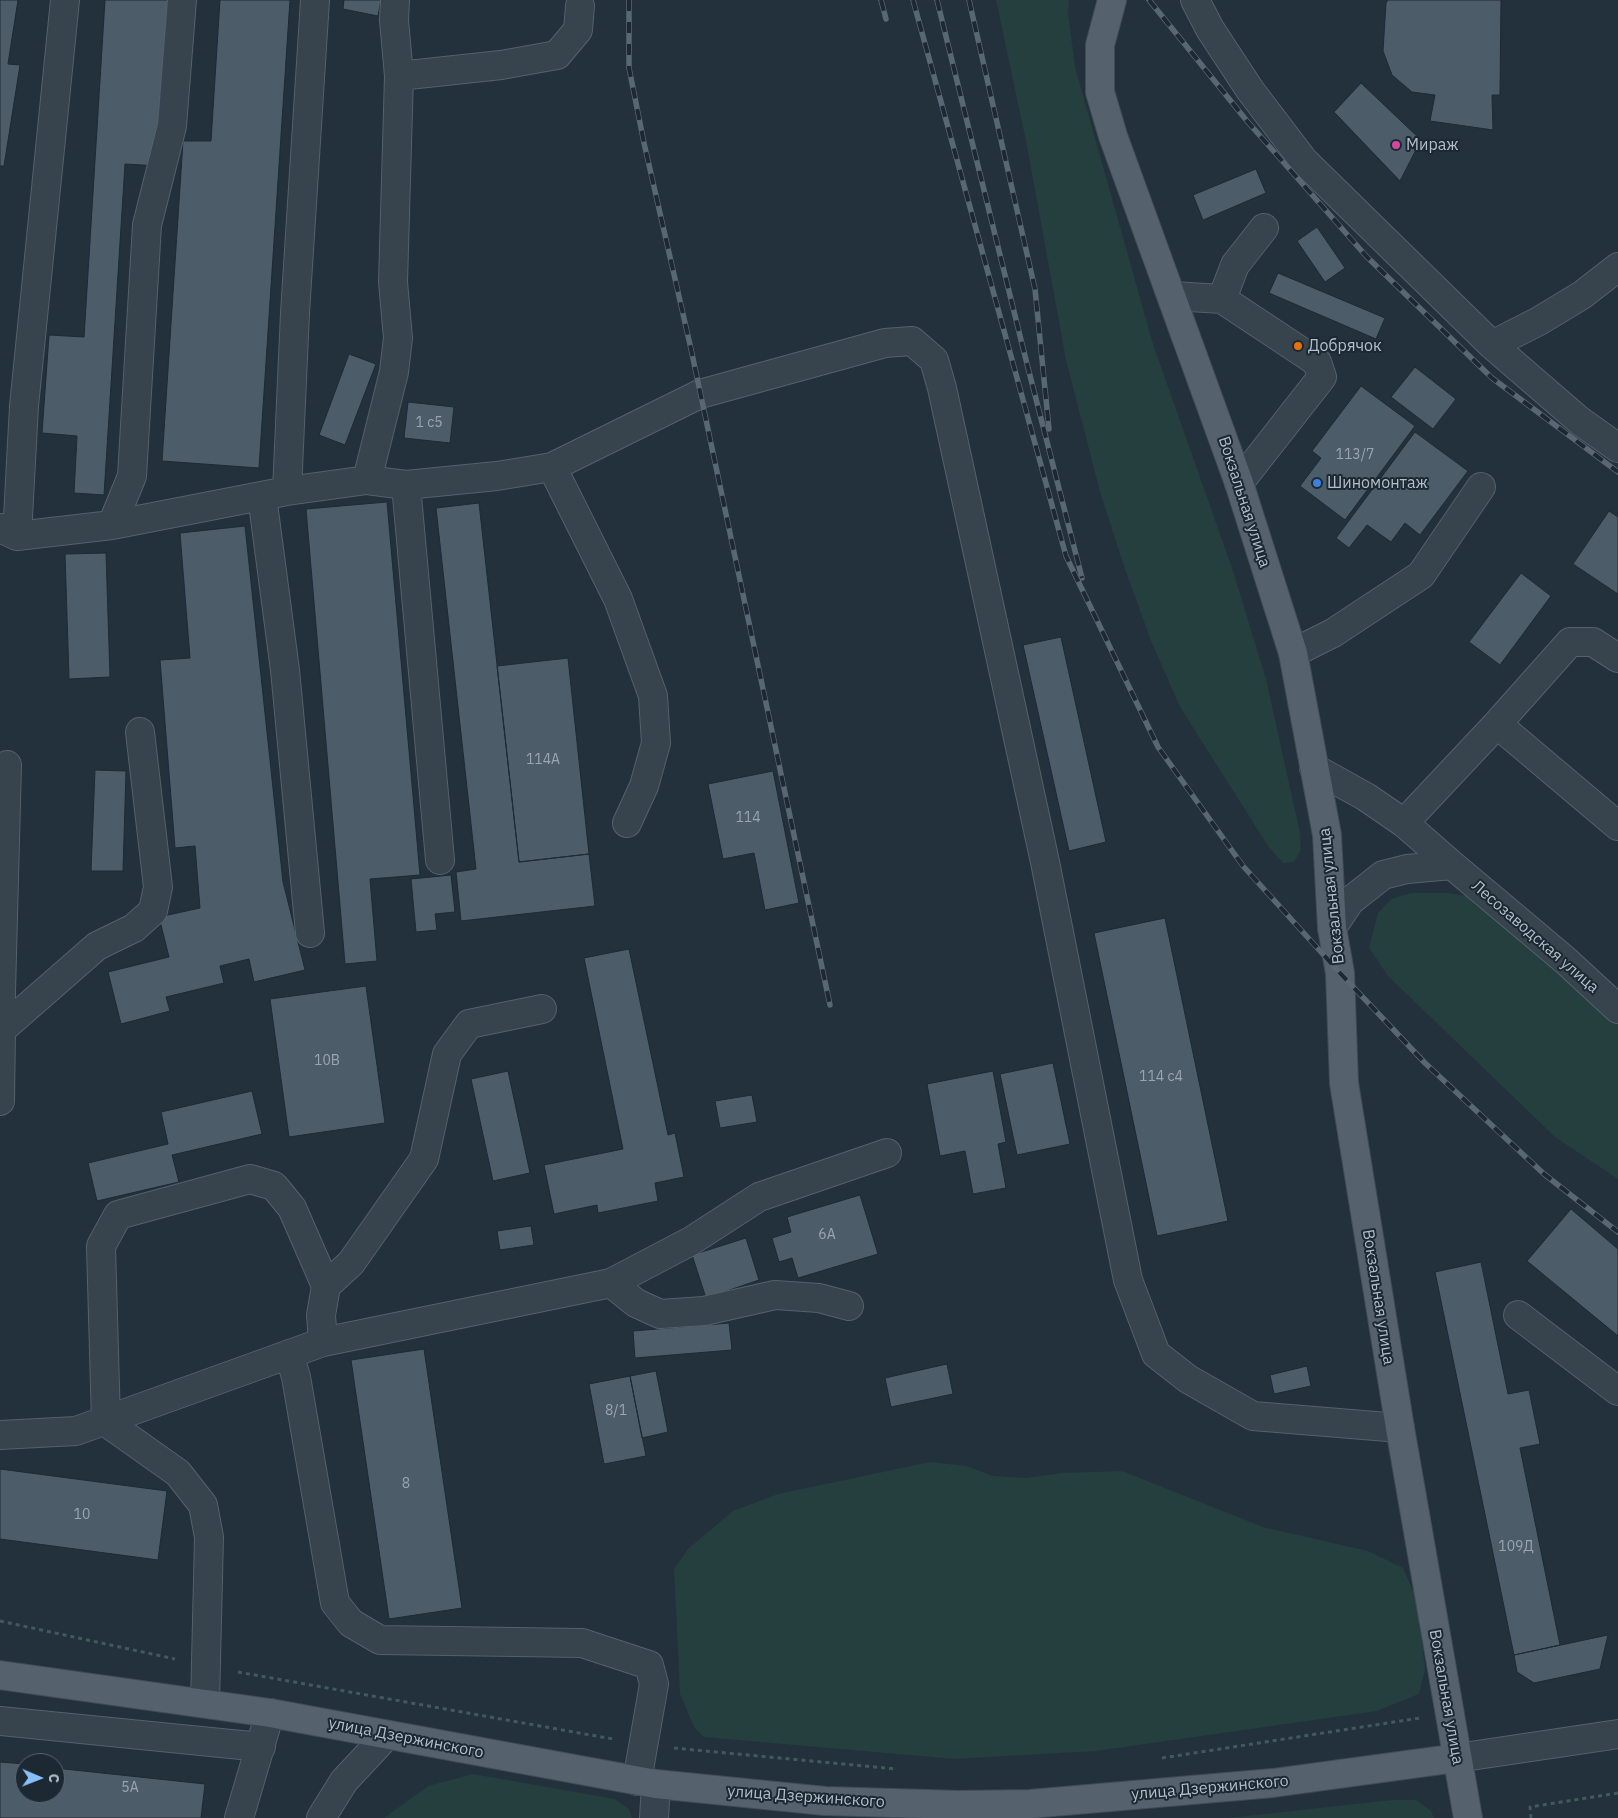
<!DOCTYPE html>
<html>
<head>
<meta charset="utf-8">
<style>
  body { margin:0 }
  #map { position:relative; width:1618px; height:1818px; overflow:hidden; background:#23313d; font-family:"IBM Plex Sans",sans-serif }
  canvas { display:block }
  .north { position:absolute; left:15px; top:1753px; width:50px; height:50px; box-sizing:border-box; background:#1c2832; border:1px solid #58646e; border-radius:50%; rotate:91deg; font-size:14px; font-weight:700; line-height:20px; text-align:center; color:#b3bec9 }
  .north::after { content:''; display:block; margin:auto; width:18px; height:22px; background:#88bff9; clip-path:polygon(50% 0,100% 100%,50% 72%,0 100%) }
</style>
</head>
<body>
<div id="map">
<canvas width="1618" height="1818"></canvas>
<div class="north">С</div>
</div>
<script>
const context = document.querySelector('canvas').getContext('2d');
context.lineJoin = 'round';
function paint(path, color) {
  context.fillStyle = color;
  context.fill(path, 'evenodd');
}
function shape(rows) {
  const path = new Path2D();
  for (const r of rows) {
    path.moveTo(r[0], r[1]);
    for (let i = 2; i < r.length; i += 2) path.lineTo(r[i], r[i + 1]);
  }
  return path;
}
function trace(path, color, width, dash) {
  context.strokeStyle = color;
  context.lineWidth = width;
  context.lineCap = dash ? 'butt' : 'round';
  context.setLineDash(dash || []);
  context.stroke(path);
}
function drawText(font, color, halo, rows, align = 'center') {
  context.font = font + ' "IBM Plex Sans",sans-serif';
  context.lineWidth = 4;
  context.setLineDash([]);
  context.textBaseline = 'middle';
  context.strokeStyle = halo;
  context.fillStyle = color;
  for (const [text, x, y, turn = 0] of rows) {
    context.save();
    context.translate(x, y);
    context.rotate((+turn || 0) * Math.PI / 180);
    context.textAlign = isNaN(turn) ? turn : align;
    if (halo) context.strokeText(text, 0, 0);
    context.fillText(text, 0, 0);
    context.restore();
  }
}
paint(shape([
  [996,0,1069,0,1068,12,1075,67,1153,344,1233,571,1266,679,1300,833,1301,850,1294,862,1283,863,1268,846,1180,707,1151,641,1124,566,1100,492,1066,360,1026,141],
  [1411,893,1448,893,1483,898,1618,1014,1618,1179,1555,1137,1388,976,1369,948,1378,913,1391,899],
  [930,1462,966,1466,993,1476,1025,1478,1063,1473,1122,1471,1263,1527,1368,1551,1403,1568,1417,1600,1425,1669,1419,1694,1377,1711,1096,1751,954,1759,704,1737,694,1727,680,1694,674,1569,688,1549,733,1511,778,1494],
  [473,1774,615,1799,629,1809,632,1818,384,1818,428,1786],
  [1392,1800,1416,1800,1431,1811,1434,1818,1228,1818]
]), '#253e3e');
const building = shape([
  [0,0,18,0,8,64,20,65,4,166,0,166,0,0],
  [105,0,171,0,160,166,125,164,104,495,74,493,77,436,42,433,49,335,84,337,105,0],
  [220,0,290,0,259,468,162,461,183,141,211,141,220,0],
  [344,0,381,0,378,16,343,9,344,0],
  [1388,0,1501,0,1500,95,1492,95,1493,130,1430,121,1435,95,1412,92,1392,75,1383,51,1386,3,1388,0],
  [1361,83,1421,140,1400,181,1334,112,1361,83],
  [1256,169,1266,193,1203,220,1193,195,1256,169],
  [1317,227,1345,268,1325,282,1297,241,1317,227],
  [1278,273,1385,318,1376,339,1269,293,1278,273],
  [349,354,376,364,345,445,319,435,349,354],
  [1415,367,1456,399,1433,429,1391,397,1415,367],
  [1361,386,1415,426,1345,520,1300,486,1321,458,1312,451,1361,386],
  [408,402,454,407,450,443,404,438,408,402],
  [1415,432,1468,471,1420,535,1405,523,1391,542,1367,525,1349,548,1336,538,1415,432],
  [387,502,420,875,370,879,377,961,345,964,306,509,387,502],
  [479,503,519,862,589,854,595,906,461,921,456,872,476,869,436,508,479,503],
  [1609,511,1618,517,1618,594,1573,564,1609,511],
  [245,526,283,882,305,970,254,982,249,959,220,966,224,983,166,997,170,1011,121,1024,108,972,169,957,159,917,200,908,195,846,175,848,160,660,190,658,180,533,245,526],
  [106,553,110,677,69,679,65,554,106,553],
  [1521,573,1551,596,1500,665,1469,642,1521,573],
  [1061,637,1106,842,1069,851,1023,645,1061,637],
  [568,658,589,854,519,862,497,666,568,658],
  [95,770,126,771,123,871,91,871,95,770],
  [773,771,799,903,765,910,754,853,723,859,708,784,773,771],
  [451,875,455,912,435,914,437,930,416,932,411,879,451,875],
  [1165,918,1228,1221,1157,1236,1094,933,1165,918],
  [629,949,668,1135,675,1133,684,1177,655,1183,658,1201,598,1213,597,1205,554,1214,544,1165,623,1149,584,958,629,949],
  [366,986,385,1123,289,1137,270,999,366,986],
  [1053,1063,1070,1144,1017,1155,1000,1074,1053,1063],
  [508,1071,530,1173,493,1181,471,1079,508,1071],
  [993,1071,1006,1142,998,1144,1006,1188,973,1194,965,1151,940,1156,927,1084,993,1071],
  [252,1091,262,1134,172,1155,179,1182,97,1201,88,1163,168,1144,161,1112,252,1091],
  [752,1095,757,1122,720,1128,715,1101,752,1095],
  [860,1195,878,1254,798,1278,792,1258,779,1262,772,1238,791,1232,787,1217,860,1195],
  [1571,1209,1618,1249,1618,1336,1527,1261,1571,1209],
  [531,1226,534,1245,500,1250,497,1231,531,1226],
  [746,1238,759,1280,706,1298,692,1255,746,1238],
  [1481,1262,1508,1394,1529,1390,1540,1444,1520,1448,1560,1645,1514,1655,1435,1272,1481,1262],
  [729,1323,732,1350,635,1358,633,1331,729,1323],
  [424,1349,462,1608,389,1619,351,1360,424,1349],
  [947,1364,953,1394,891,1407,885,1378,947,1364],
  [1307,1366,1311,1386,1274,1394,1270,1375,1307,1366],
  [656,1371,668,1432,642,1438,630,1376,656,1371],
  [630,1376,646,1456,604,1464,589,1384,630,1376],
  [0,1469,167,1491,158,1560,0,1539,0,1469],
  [1608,1635,1600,1669,1534,1683,1517,1672,1514,1655,1608,1635],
  [0,1762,25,1764,25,1793,55,1793,55,1768,205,1784,201,1818,0,1818,0,1762]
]);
paint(building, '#4c5c69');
trace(building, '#1e2a34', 1);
const minor = shape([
  [395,0,394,20,399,76],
  [1195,0,1210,29,1250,90,1304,161,1492,345,1580,421,1618,448],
  [1173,296,1222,299,1235,265,1264,228],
  [1222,299,1317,362,1322,377,1239,483],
  [1492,345,1539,321,1582,295,1618,267],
  [552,467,618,599,653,696,656,743,644,786,627,823],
  [367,480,394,372,398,338,393,282,399,76,501,65,557,55,578,30,580,6],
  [406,485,440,860],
  [287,491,295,313,315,0],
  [262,496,285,670,310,933],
  [112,525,132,476,147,225,172,126,182,0],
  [0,528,17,536,112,525,287,491,367,480,406,485,497,476,552,467,700,394,885,343,912,341,934,360,942,388,1045,862,1128,1280,1156,1354,1188,1379,1253,1416,1400,1428],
  [17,536,24,406,65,0],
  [1293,653,1333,633,1421,575,1481,487],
  [1497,724,1618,826],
  [1314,768,1366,797,1404,823,1452,865],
  [1404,823,1497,724,1570,642,1593,642,1618,658],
  [1332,928,1350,901,1383,875,1407,869,1452,865,1565,960,1618,1009],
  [0,1030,7,765],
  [0,1101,1,1030,97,946,134,928,153,911,158,887,140,732],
  [611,1283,636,1303,660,1314,704,1311,775,1295,819,1298,849,1306],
  [1518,1315,1618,1391],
  [323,1342,321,1315,326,1286,351,1263,424,1159,447,1054,469,1024,542,1009],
  [289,1354,296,1377,335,1603,351,1623,380,1640,582,1643,649,1665,654,1684,637,1781],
  [0,1435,76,1431,323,1342,611,1283,691,1241,759,1197,887,1153],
  [205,1703,209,1537,203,1505,178,1473,106,1422,101,1246,118,1215,250,1179,274,1186,292,1208,326,1286],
  [0,1721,261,1747],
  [1457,1758,1618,1734],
  [239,1818,270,1713],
  [321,1818,344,1781,387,1735],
  [654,1818,656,1784]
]);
const major = shape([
  [1112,0,1100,45,1100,92,1113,136,1239,483,1293,653,1327,835,1332,928,1340,973,1344,1083,1400,1428,1468,1818],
  [0,1675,270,1713,656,1784,825,1801,960,1805,1030,1804,1273,1783,1457,1758]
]);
trace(minor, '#55616b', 30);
trace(major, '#404c56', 30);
trace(shape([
  [0,1621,175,1659],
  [238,1672,613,1739],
  [674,1748,896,1769],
  [1162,1758,1420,1718],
  [1531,1818,1530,1807,1618,1793]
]), '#435a5b', 3, [4, 4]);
trace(minor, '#37434d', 28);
trace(major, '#55626d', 28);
const rail = shape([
  [629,0,629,68,644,143,691,349,830,1005],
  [881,0,886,19],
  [913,0,1066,556,1158,747,1243,866,1340,973,1425,1063,1544,1174,1618,1232],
  [937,0,1026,360,1082,578],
  [969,0,1035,289,1049,429],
  [1149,0,1247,121,1367,257,1492,378,1618,472]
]);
trace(rail, '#596774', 5.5);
trace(rail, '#1c2832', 4, [11]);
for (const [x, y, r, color] of [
  [1396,145,5,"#d1479c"],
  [1298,346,5,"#e8710a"],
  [1317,483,5,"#3f7fe0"]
]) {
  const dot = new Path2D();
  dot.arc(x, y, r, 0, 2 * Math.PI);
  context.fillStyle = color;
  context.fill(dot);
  trace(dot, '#1c2832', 2);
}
drawText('14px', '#99a6b1', null, [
  ["1 с5",429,423],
  ["113/7",1355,455],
  ["114А",543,760],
  ["114",748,818],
  ["10В",327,1061],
  ["114 с4",1161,1077],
  ["6А",827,1235],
  ["8/1",616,1411],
  ["8",406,1484],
  ["10",82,1515],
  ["109Д",1516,1547],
  ["5А",130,1788]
]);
drawText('16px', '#b3bec9', '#1c2832', [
  ["Мираж",1406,145],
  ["Добрячок",1308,346],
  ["Шиномонтаж",1327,483]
], 'left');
drawText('16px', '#b3bec9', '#1c2832', [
  ["Вокзальная улица",1244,502,72],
  ["Вокзальная улица",1332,896,-96],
  ["Лесозаводская улица",1535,937,41],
  ["Вокзальная улица",1378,1297,81],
  ["Вокзальная улица",1446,1697,80],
  ["улица Дзержинского",406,1738,11],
  ["улица Дзержинского",1210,1788,-5],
  ["улица Дзержинского",806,1797,4]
]);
</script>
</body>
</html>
